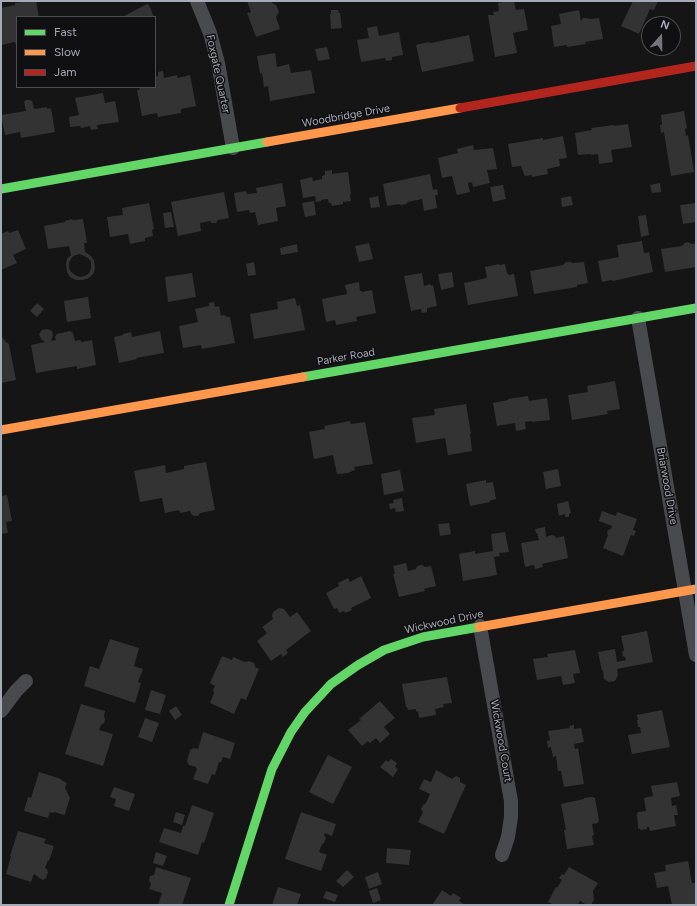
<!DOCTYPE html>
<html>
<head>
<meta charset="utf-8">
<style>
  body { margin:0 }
  #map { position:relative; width:697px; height:906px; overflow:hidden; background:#151515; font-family:Figtree,sans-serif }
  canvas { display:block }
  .frame { position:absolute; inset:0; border:2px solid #a6a9b6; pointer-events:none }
  .legend { position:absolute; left:16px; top:16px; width:140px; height:72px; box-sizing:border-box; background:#100f11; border:1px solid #4c4d53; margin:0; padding:5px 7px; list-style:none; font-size:12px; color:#a6a9b6 }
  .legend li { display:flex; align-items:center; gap:8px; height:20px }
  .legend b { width:20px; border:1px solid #4c4d53 }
  .north { position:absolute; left:641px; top:16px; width:40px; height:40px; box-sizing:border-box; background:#100f11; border:1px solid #4c4d53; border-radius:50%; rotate:20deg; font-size:11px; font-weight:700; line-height:16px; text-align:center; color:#a6a9b6 }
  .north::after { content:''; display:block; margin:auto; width:14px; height:18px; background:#73757e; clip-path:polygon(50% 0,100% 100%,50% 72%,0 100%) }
</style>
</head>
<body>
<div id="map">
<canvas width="697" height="906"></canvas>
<div class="frame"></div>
<ul class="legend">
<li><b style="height:5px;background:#63d668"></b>Fast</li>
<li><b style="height:5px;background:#ff974d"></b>Slow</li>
<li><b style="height:5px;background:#b3261e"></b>Jam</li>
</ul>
<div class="north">N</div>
</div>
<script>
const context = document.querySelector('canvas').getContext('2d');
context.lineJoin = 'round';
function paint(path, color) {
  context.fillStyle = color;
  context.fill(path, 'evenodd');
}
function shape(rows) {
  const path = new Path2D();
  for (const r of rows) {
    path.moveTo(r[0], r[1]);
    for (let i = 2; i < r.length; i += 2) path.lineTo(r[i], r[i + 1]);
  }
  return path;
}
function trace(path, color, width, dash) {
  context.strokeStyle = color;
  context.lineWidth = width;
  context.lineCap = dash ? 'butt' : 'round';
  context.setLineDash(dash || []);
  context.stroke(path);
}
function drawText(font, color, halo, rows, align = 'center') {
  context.font = font + ' Figtree,sans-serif';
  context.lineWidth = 3;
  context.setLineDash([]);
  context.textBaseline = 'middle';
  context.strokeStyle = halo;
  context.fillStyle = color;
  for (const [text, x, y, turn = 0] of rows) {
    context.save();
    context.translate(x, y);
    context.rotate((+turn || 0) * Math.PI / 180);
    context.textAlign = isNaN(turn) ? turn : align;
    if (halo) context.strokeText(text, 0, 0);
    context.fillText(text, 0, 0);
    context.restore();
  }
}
paint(shape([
  [28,1,36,1,39,17,17,17,17,45,16,45,15,42,1,45,1,8,15,5,15,3],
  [247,1,272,1,272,3,276,5,279,12,276,17,280,29,256,37,247,13,251,12],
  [508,1,514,1,516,10,524,9,528,30,513,33,517,53,495,57,488,15,494,15,493,12,499,11,498,3],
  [633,1,658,1,654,10,650,9,639,34,621,26],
  [147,4,149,5,154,17,122,17],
  [331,10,338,10,339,13,340,13,342,28,331,29,330,14,331,14],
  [579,10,581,21,583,18,587,18,590,19,599,18,603,39,585,42,586,44,567,47,567,45,554,47,551,26,561,24,559,14],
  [377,26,379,36,399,32,403,55,392,57,392,60,386,61,385,58,361,62,357,40,369,38,367,28],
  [469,35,474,61,422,72,416,45,428,42,431,43],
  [327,47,330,59,318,61,315,49],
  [275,53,277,67,289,64,291,73,311,70,315,93,270,101,268,86,264,87,262,73,260,74,257,56],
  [163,71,164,78,177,75,178,78,190,75,196,106,181,109,181,113,158,117,157,113,142,116,137,90,139,90,140,87,147,87,148,88,155,87,155,77,158,76,158,72],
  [103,93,105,103,115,101,119,122,97,125,98,129,91,130,90,126,81,128,80,126,70,127,69,117,79,115,75,98],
  [26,100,30,100,32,101,34,109,35,108,35,109,47,107,47,109,51,108,55,132,21,138,20,132,5,135,1,115,26,111,24,102],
  [684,111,687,128,685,129,686,136,688,135,694,172,671,176,664,132,661,133,660,125,662,125,661,115],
  [628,124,632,147,611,150,613,162,599,164,598,154,592,155,590,154,578,155,575,133,592,130,591,128,614,125,614,126],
  [563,136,567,158,559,159,560,166,547,169,548,174,532,177,532,175,525,176,524,174,521,166,512,167,508,144,543,138,543,140],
  [473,145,474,150,493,148,497,169,487,170,490,183,473,187,472,182,468,183,470,192,457,195,452,176,442,178,438,158,458,153,457,149],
  [332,170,332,174,348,172,351,194,350,195,351,201,343,202,343,204,332,206,331,203,329,203,328,200,327,199,321,200,321,201,316,202,315,196,303,198,300,180,312,177,313,181,322,179,322,176,325,175,325,171],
  [430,174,433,190,437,189,438,195,435,195,437,208,424,211,422,199,408,202,406,204,401,205,399,204,387,206,383,184],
  [282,183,286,206,276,208,278,221,258,225,255,212,250,213,249,210,237,212,234,193,246,191,247,194,257,193,256,188],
  [660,183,661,192,652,193,650,185],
  [503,185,506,199,493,202,490,187],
  [224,192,229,218,218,220,216,223,212,223,210,221,200,223,201,231,178,236,171,202],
  [378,196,380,207,371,208,369,198],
  [571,196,573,205,562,207,561,198],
  [314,201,316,215,305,217,302,203],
  [149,203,154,229,152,230,153,236,145,238,145,241,130,244,128,234,110,237,107,217,123,215,122,208],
  [696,203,696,222,683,224,680,205],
  [171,212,174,227,165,228,163,213],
  [646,215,649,235,641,237,638,216],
  [72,219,73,220,83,219,87,243,84,243,85,252,90,255,94,260,95,267,94,273,89,278,83,280,76,280,70,277,67,272,66,265,67,259,71,255,69,246,48,249,44,226,65,222,65,221],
  [80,254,88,258,91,262,91,268,89,273,85,276,80,277,75,275,71,272,69,268,69,263,72,257,76,255],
  [18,230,26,249,13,255,17,263,1,270,1,234,8,231,9,233],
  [642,241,644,253,649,252,653,272,613,281,612,280,602,282,598,261,619,257,617,245],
  [688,242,692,244,696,243,696,267,665,272,661,249,682,246,685,243],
  [369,243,373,259,359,262,355,246],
  [297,244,298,252,281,255,280,248],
  [254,262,256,275,248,276,246,264],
  [566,262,570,262,573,263,584,262,588,283,577,285,577,287,534,294,530,271,563,265],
  [499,264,499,265,505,264,507,273,509,275,514,274,518,296,468,305,464,283,487,278,485,267],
  [452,272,454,287,441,290,438,274],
  [192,273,196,297,168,302,165,277],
  [422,273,424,286,430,284,431,286,433,285,437,306,427,308,427,312,422,313,421,309,411,311,404,276],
  [359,282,360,291,362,291,362,292,372,290,376,313,356,317,357,321,336,325,335,320,326,322,322,299,347,294,345,285],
  [88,297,91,318,67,322,64,301],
  [295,298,297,306,300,305,305,330,254,339,250,314,278,309,277,302],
  [214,302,215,307,219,306,221,316,224,315,227,317,230,317,235,343,202,349,201,345,183,348,179,326,198,322,195,309,209,306,209,303],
  [37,303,44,309,37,317,30,311],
  [48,329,52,331,53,336,51,341,56,340,55,337,57,334,70,331,73,333,75,341,80,340,82,342,92,340,96,365,77,369,77,366,36,373,31,345,45,342,41,339,39,334,42,330],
  [160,331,164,353,136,358,137,359,119,363,114,337,123,335,123,334,131,332,132,337],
  [2,337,6,342,9,344,16,380,1,383,1,338],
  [615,381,620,409,607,411,608,414,572,420,568,395,588,392,587,386],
  [528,396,529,401,547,398,550,420,532,422,532,421,525,422,526,429,516,431,515,423,497,426,493,403,508,400,508,399],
  [466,404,471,434,470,434,472,451,448,455,445,438,416,443,412,418,435,415,434,409],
  [350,421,351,424,365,422,373,464,354,467,355,470,348,473,337,474,333,455,314,459,309,432,325,429,324,426],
  [206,462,215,510,200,513,198,516,194,516,191,514,190,511,180,513,179,510,165,513,162,498,140,502,134,471,165,465,166,473,184,469,184,466],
  [558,469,561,486,546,489,543,472],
  [400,470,404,491,384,495,381,474],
  [486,480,486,483,493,482,496,499,489,501,490,502,470,506,466,484],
  [7,495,12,521,6,522,8,533,1,534,1,496],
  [402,498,404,511,396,512,395,508,390,509,389,504,394,503,393,500],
  [568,501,571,513,569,514,569,517,565,517,565,514,559,516,557,504],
  [602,511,616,516,617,512,637,519,633,530,636,531,634,536,631,535,623,556,603,548,608,535,607,533,608,530,611,529,612,526,599,521],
  [449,523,451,534,440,536,438,524],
  [545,527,546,537,548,536,552,535,555,536,556,538,564,536,568,558,542,564,543,567,535,569,534,565,525,567,521,543,539,540,537,533,536,533,535,529],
  [505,532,509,552,499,553,500,556,494,557,497,575,463,581,459,554,475,551,475,554,493,551,491,534],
  [406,563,408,571,416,569,417,566,422,565,425,567,431,566,436,586,424,589,425,591,399,597,393,574,395,574,393,566],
  [361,576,371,598,351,608,352,610,345,613,344,611,339,613,337,608,334,609,326,593,339,586,338,583,348,578,350,582],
  [279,608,284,609,290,617,297,612,311,631,286,650,288,653,283,657,281,654,271,661,257,641,267,633,262,627,273,619,272,616,273,612],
  [647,631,653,662,617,669,618,675,615,681,609,682,604,679,603,670,602,671,598,652,615,649,617,662,626,660,625,657,623,656,622,652,624,650,621,636],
  [110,639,139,648,134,666,143,669,138,682,141,683,135,703,84,686,90,666,99,669],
  [575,650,580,673,573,674,575,683,563,685,561,676,537,680,533,659,548,657,547,654],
  [222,656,232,660,233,657,245,662,249,661,254,663,255,666,255,667,259,669,246,700,241,698,234,714,210,703,214,693,213,690,215,686,210,683],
  [447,677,452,703,443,704,444,707,435,709,436,715,419,718,418,711,416,712,416,709,408,710,407,707,406,707,402,684],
  [151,690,166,695,160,714,145,710],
  [380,701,395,718,384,727,390,734,380,743,376,738,370,743,368,741,362,746,348,730,361,720,359,719],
  [81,704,105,711,104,716,105,719,104,723,101,725,99,730,113,734,103,766,65,754],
  [176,706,182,715,175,720,169,711],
  [662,710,670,747,632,754,628,735,641,733,640,727,638,727,637,720,638,720,637,715],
  [145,718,159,723,152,742,138,737],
  [574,725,574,729,581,728,584,742,574,744,575,749,578,748,584,784,564,787,561,771,558,771,556,756,553,757,551,747,548,748,547,741,550,740,548,731,570,728,569,726],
  [203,732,235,743,230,759,223,757,221,762,219,762,215,775,212,774,208,784,193,779,197,769,196,768,196,767,189,765,187,761,190,750,194,748,198,749],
  [328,755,352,767,333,804,309,792],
  [391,759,397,763,395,767,398,769,393,777,380,767,386,760,388,762],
  [436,770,452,779,456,776,460,778,460,782,466,785,444,834,418,822,423,812,421,809,423,805,426,803,430,794,419,789,424,779,431,782],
  [39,772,61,779,61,780,67,783,65,788,70,798,65,814,64,815,54,812,52,813,50,812,48,818,24,811,28,797,31,798],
  [677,782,680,796,671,798,672,806,676,805,678,815,674,815,676,826,650,831,649,827,647,827,647,829,641,830,638,828,637,814,638,812,646,811,644,798,653,796,651,786],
  [114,787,135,794,129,811,114,806,116,799,110,797],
  [592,797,595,798,599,820,598,823,592,824,594,835,592,836,594,845,567,849,564,830,566,830,561,804,584,799,584,798],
  [192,805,214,813,204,843,202,842,198,855,159,842,164,828,181,833,183,826,185,826],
  [176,812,185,815,182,825,173,822],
  [301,812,336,824,332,836,325,833,324,835,326,838,324,843,322,844,319,852,327,855,321,871,285,859],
  [18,831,46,839,44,843,54,846,49,861,48,860,45,868,47,869,48,872,46,878,43,880,39,878,37,876,34,874,31,882,6,874,11,856,10,856],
  [387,848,411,850,409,865,386,863],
  [156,852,167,856,163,866,153,863],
  [688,861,692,883,695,883,696,890,696,905,672,905,668,886,657,888,654,873,666,871,665,865],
  [156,867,191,878,182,905,158,905,162,893,149,889,151,884,149,880,150,876,154,875],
  [569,867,598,883,593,891,594,900,591,905,587,905,580,901,577,905,554,905,548,902,556,887,557,888,562,880,559,878,562,874,564,875],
  [347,870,354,877,343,887,336,881],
  [378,872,382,884,369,889,365,877],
  [278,887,301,894,297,905,272,905],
  [377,888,381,900,373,903,369,891],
  [442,890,451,896,453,893,461,898,459,901,465,905,432,905],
  [326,891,338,895,335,902,323,898]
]), '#333334');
trace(shape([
  [197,1,210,33,218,63,233,148],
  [638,318,696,655],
  [480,626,511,801,511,817,508,837,502,855],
  [1,711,16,691,26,681]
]), '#494a4e', 14);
trace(shape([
  [1,189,267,142],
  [303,377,696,308],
  [229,905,272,769,291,732,305,712,331,684,358,665,384,650,423,637,479,627]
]), '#63d668', 9);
trace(shape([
  [267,142,460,108],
  [1,430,303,377],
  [479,627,696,589]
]), '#ff974d', 9);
trace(shape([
  [460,108,696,66]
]), '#b3261e', 9);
drawText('11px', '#a6a9b6', '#100f11', [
  ["Foxgate Quarter",218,74,78],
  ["Woodbridge Drive",346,116,-10],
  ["Parker Road",346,357,-10],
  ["Briarwood Drive",667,486,80],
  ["Wickwood Drive",444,622,-12],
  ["Wickwood Court",501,741,80]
]);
</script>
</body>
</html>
